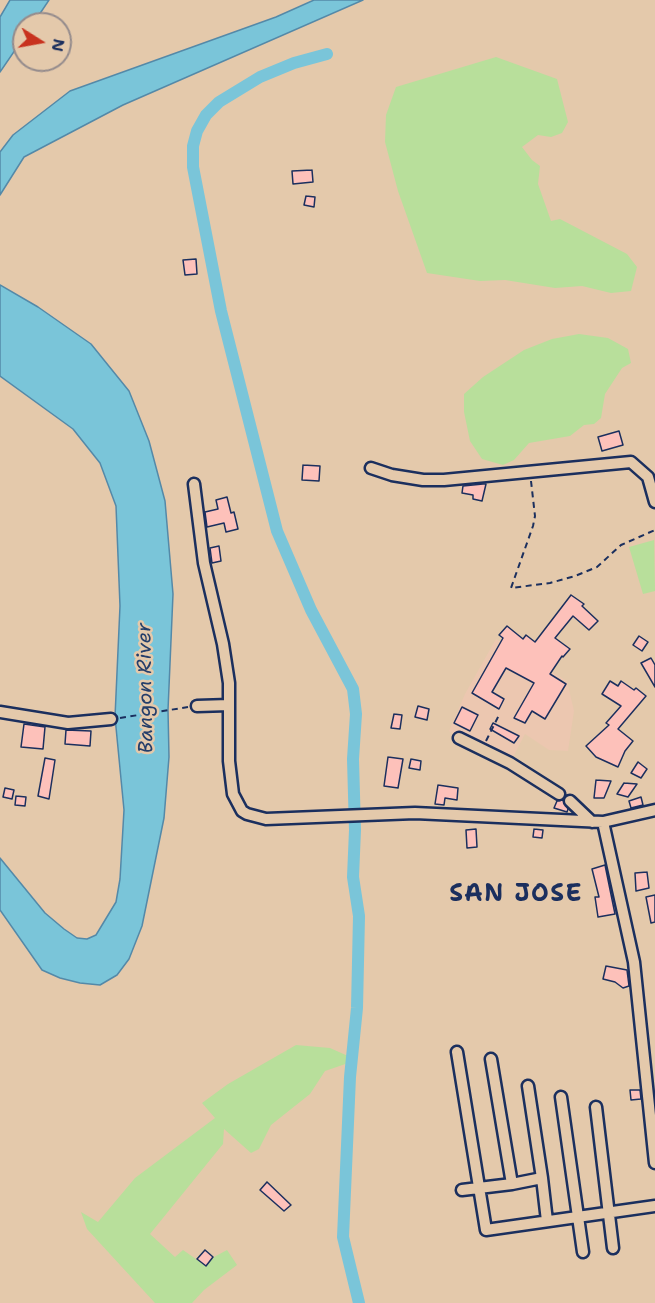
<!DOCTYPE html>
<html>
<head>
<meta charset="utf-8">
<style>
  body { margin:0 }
  #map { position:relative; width:655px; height:1303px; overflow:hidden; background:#e4c9ab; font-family:"Shantell Sans",sans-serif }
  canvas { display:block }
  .north { position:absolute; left:12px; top:12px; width:60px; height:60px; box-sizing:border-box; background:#e4c9ab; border:2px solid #948b8c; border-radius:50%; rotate:101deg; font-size:16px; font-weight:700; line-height:24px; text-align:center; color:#1b2f5e }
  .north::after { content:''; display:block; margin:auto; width:21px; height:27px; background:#c8321e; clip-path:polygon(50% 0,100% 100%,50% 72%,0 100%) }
</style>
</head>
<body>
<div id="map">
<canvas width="655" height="1303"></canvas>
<div class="north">N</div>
</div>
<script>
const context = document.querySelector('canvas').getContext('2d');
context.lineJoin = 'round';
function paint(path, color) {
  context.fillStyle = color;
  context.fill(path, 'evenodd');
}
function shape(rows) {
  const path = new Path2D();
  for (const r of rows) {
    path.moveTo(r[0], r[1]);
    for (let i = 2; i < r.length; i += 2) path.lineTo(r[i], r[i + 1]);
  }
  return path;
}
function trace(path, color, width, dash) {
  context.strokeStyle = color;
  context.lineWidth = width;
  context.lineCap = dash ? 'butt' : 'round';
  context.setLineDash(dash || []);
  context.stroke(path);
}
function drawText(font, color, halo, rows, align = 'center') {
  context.font = font + ' "Shantell Sans",sans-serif';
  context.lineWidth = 5;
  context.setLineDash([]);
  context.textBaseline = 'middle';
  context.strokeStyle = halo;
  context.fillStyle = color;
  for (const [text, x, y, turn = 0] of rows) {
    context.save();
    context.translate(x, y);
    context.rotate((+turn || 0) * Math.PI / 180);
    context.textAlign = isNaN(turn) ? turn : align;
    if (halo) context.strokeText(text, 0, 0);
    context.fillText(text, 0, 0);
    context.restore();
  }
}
paint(shape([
  [496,639,567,681,574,711,568,751,549,750,525,734,510,763,459,738,449,731,465,694]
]), '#ecc7b0');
paint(shape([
  [496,57,557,79,568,122,562,133,551,137,538,135,522,147,532,160,540,166,538,184,551,221,560,219,627,254,637,267,631,291,611,293,582,286,555,288,505,280,480,281,427,273,398,191,385,142,386,115,396,87],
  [579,334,608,338,628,349,631,363,622,368,605,394,601,418,594,424,584,425,570,436,529,443,514,460,503,465,482,459,470,441,464,412,464,394,483,377,524,350,552,339],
  [654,540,655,591,643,594,629,547],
  [296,1045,330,1048,357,1060,325,1071,310,1094,271,1125,259,1149,251,1153,224,1129,223,1144,150,1234,175,1257,183,1250,206,1266,214,1257,227,1250,237,1265,204,1290,192,1303,155,1303,87,1229,81,1212,98,1222,135,1178,215,1118,202,1103,228,1084]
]), '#b8df9b');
const water = shape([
  [10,0,49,0,33,24,24,24,24,37,0,72,0,17,10,0],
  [314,0,363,0,123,105,24,157,0,195,0,152,13,135,70,91,276,17,314,0],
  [0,285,38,307,91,344,129,391,149,441,165,501,173,594,168,710,169,757,164,818,142,926,129,959,117,975,100,985,80,983,60,978,42,970,0,910,0,858,45,913,64,929,77,938,87,939,96,935,116,902,120,879,124,810,115,717,120,606,116,506,100,463,73,429,0,376,0,285]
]);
paint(water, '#7ac5d9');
trace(water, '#5489a8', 1.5);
trace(shape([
  [327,54,294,63,260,77,219,102,206,115,197,131,193,146,193,167,221,311,277,531,311,610,353,689,356,714,353,759,355,830,353,877,359,916,357,1008,350,1077,343,1237,359,1303]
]), '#7ac5d9', 12);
const building = shape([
  [312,170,313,182,293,184,292,171,312,170],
  [306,196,315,197,314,207,304,205,306,196],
  [196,259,197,274,185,275,183,260,196,259],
  [619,431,623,445,602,451,598,437,619,431],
  [303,465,320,466,319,481,302,480,303,465],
  [483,484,486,484,482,501,473,499,473,495,462,493,463,486,483,484],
  [227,497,231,513,234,512,238,529,226,532,224,523,207,527,205,512,218,509,216,500,227,497],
  [219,546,221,561,212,563,210,548,219,546],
  [571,595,584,604,582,606,598,621,589,630,573,616,555,638,570,649,563,657,562,656,550,674,566,684,545,719,532,711,525,723,514,718,534,683,506,668,492,692,504,699,499,709,472,693,503,638,499,635,507,626,523,639,526,635,535,642,571,595],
  [639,636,648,642,642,651,633,645,639,636],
  [651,658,655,665,655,687,641,663,651,658],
  [610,681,618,686,621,681,634,690,636,688,646,696,618,729,633,741,625,751,618,767,596,757,586,746,609,725,606,723,621,706,602,694,610,681],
  [418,706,429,709,427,720,415,717,418,706],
  [462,707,478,715,470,731,454,723,462,707],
  [394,714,402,715,400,729,391,728,394,714],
  [493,723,519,736,514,743,490,729,493,723],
  [24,724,45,727,43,749,21,747,24,724],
  [66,730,91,731,90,746,65,744,66,730],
  [388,757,403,759,398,788,384,786,388,757],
  [45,758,55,760,49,799,38,796,45,758],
  [411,759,421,761,420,770,409,768,411,759],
  [638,762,647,769,641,778,631,773,638,762],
  [596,780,611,781,604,798,594,798,596,780],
  [624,783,637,784,628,797,617,794,624,783],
  [438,785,458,788,457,800,445,798,444,805,435,804,438,785],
  [5,788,14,790,12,799,3,797,5,788],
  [16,796,26,797,25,806,15,805,16,796],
  [641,797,643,805,631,808,629,801,641,797],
  [563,800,568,809,567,812,554,808,557,801,563,800],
  [476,829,477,847,467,848,466,830,476,829],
  [534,829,543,830,542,838,533,837,534,829],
  [605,865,615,914,598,917,595,897,599,897,592,869,605,865],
  [647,872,649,888,636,891,635,873,647,872],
  [655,895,655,922,651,923,646,897,655,895],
  [606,966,627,970,629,986,623,988,615,982,603,979,606,966],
  [630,1090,640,1090,641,1099,631,1100,630,1090],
  [267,1182,291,1205,284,1211,260,1190,267,1182],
  [205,1250,213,1257,206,1266,197,1259,205,1250]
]);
paint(building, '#fdc1ba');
trace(building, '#1b2f5e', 1.5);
const minor = shape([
  [371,468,392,475,423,480,444,480,631,462,648,477,655,502],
  [194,484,204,563,223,644,229,683,229,761,233,794,242,811,247,814,266,819,415,813,603,822,634,962,655,1163],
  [197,706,229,705],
  [0,712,68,723,111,719],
  [459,738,510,763,559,794],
  [570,801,592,822],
  [603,822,655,810],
  [457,1052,486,1230,655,1206],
  [491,1059,512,1184,542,1178,547,1221],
  [528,1086,542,1178],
  [561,1097,583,1252],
  [596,1107,613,1248],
  [462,1190,512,1184]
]);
trace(minor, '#1b2f5e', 15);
trace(shape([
  [531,481,535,516,533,526,511,588,550,583,575,576,597,567,621,545,655,530],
  [120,718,188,707],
  [486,741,499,715]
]), '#1b2f5e', 2, [6, 4.5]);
trace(minor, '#e4c9ab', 10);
drawText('italic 20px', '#243e6a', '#e4c9ab', [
  ["Bangon River",146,688,-91]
]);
context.letterSpacing = '1.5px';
drawText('bold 24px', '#1b2f5e', '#e4c9ab', [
  ["SAN JOSE",516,895]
]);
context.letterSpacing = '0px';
</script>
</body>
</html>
